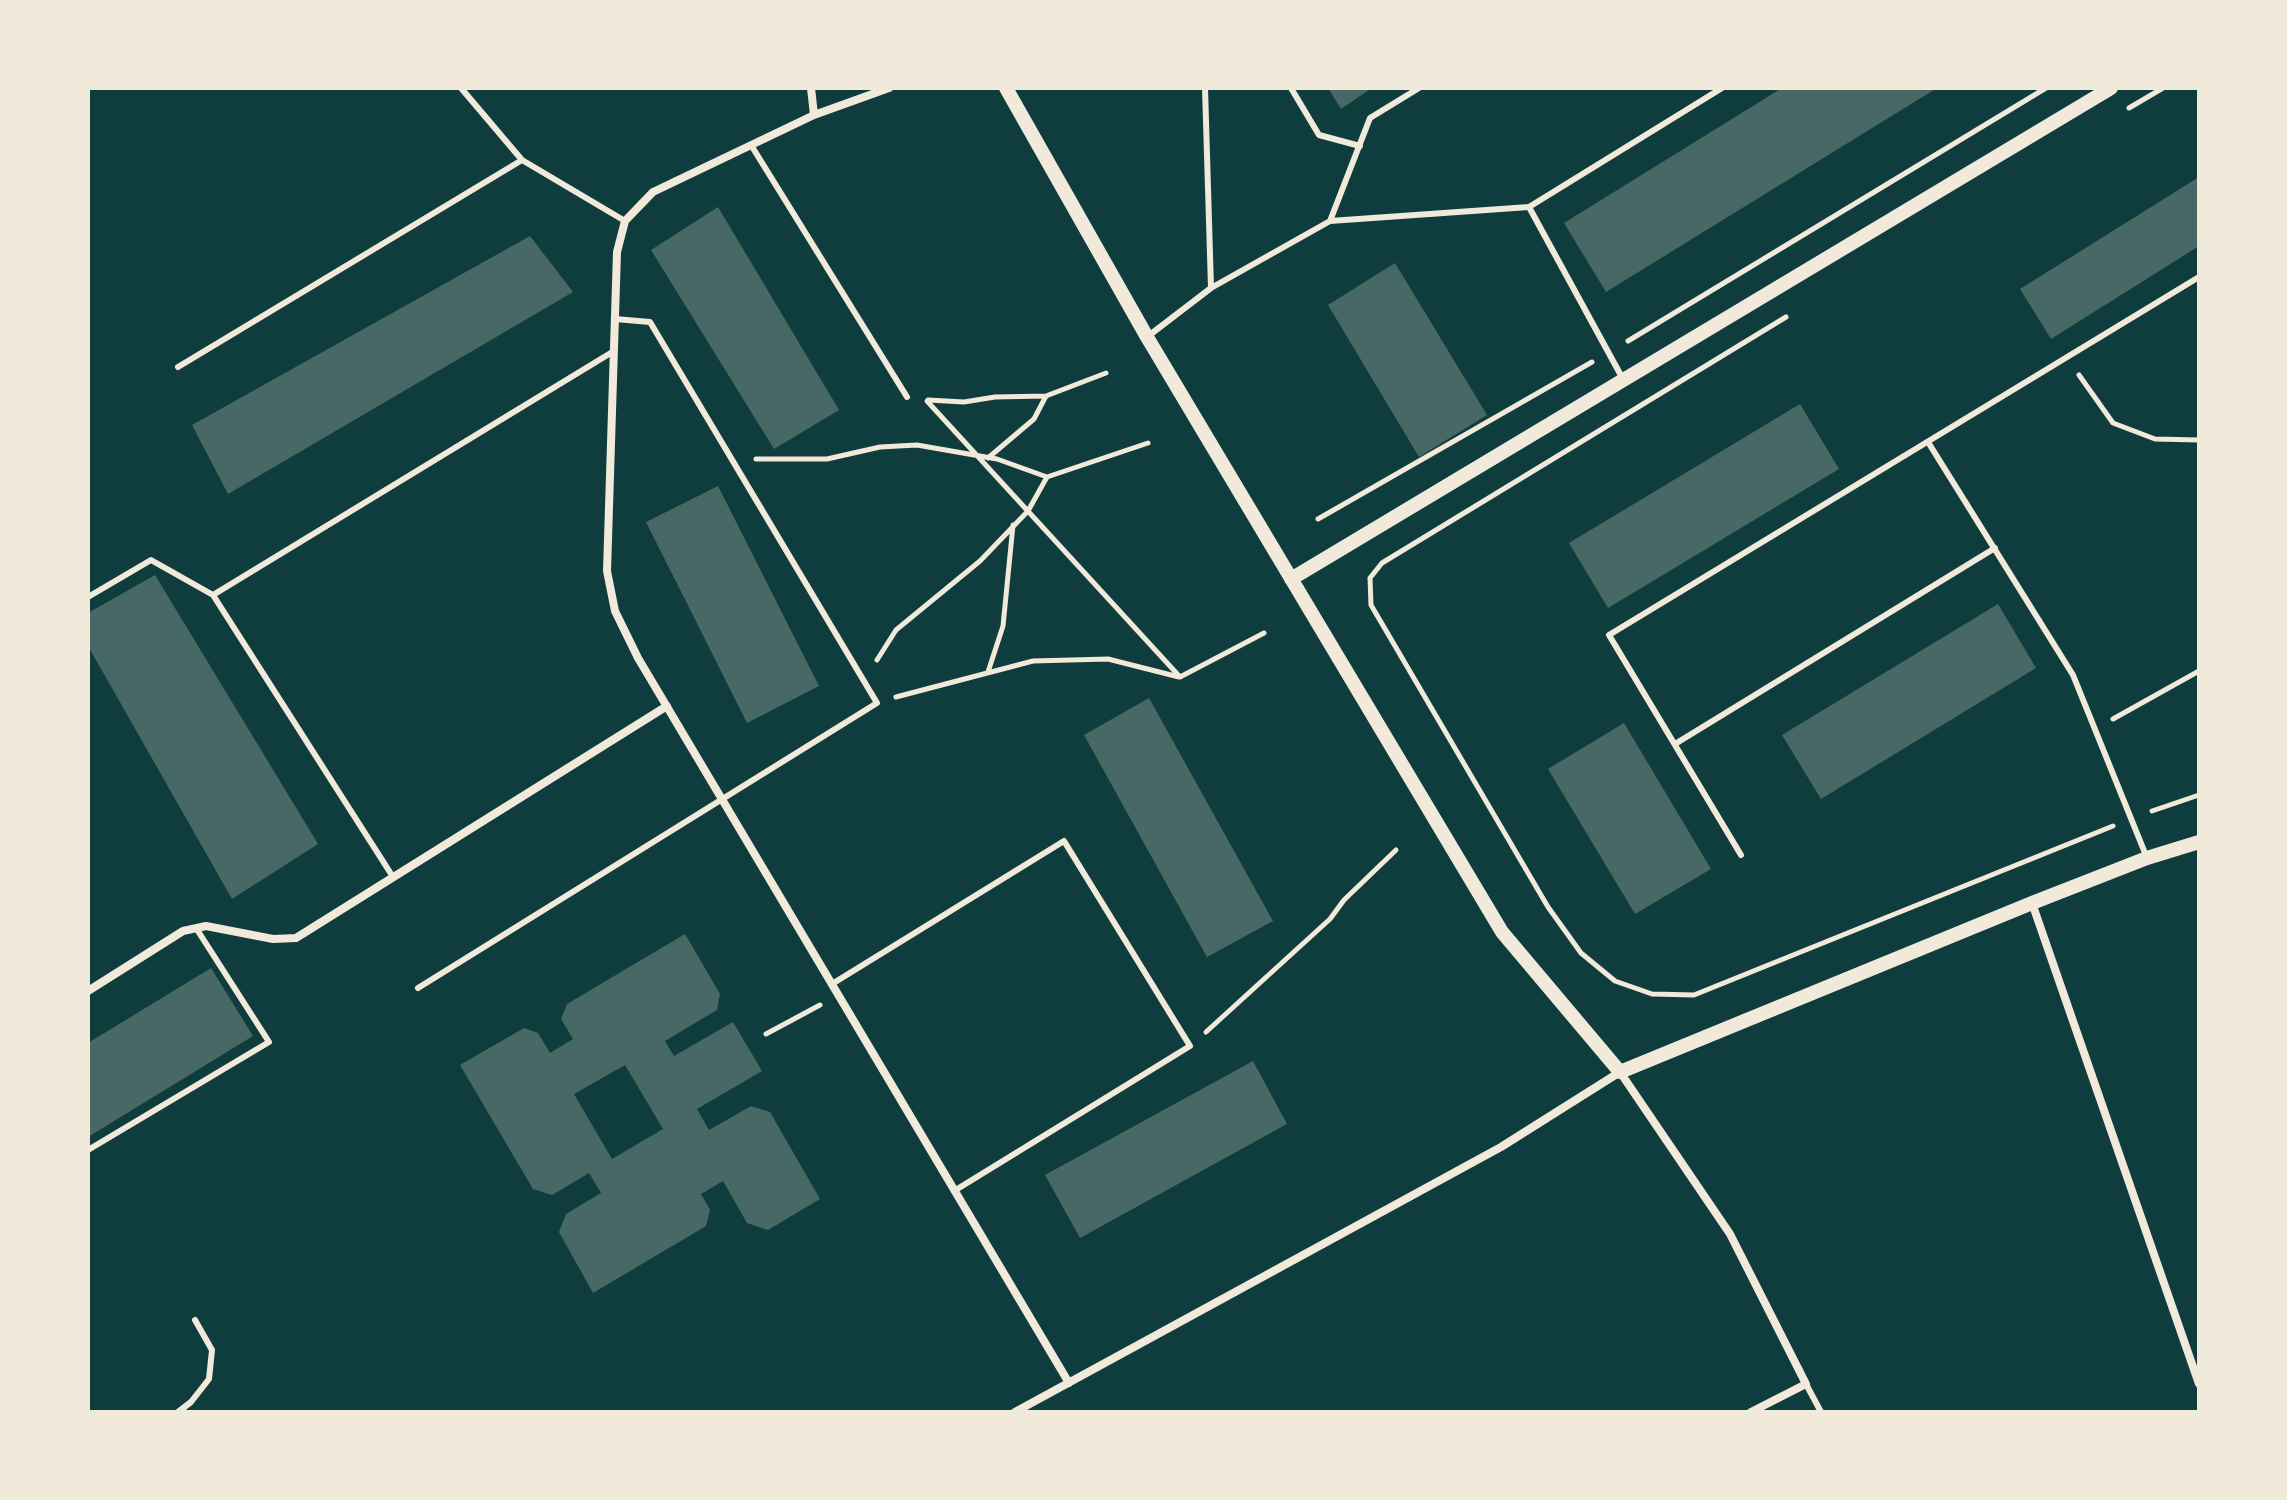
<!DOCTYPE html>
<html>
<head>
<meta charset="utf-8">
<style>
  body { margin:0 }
  #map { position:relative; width:2287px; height:1500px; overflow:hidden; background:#0f3d3e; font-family:Georgia,serif }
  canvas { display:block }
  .frame { position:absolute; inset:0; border:90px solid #f1e9da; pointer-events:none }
</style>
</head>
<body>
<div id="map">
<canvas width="2287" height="1500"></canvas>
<div class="frame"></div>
</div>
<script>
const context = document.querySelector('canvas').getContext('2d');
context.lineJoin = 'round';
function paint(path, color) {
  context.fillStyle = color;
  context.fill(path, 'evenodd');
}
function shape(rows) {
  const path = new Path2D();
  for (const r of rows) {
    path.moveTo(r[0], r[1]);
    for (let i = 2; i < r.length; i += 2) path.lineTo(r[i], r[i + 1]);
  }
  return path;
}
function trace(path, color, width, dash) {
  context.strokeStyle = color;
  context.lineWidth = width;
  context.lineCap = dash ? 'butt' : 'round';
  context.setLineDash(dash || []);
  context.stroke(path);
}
paint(shape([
  [1328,88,1372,88,1341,109],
  [1782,88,1937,88,1606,292,1564,223],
  [2199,177,2199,246,2051,339,2020,289],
  [718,207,839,410,774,449,651,250],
  [530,236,573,292,228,494,192,425],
  [1395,263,1487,415,1419,457,1328,305],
  [1800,404,1839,469,1608,608,1569,543],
  [718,486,819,686,747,723,646,522],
  [155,575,318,844,232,899,88,646,88,613],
  [1998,604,2036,668,1821,799,1782,735],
  [1149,698,1273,921,1207,957,1084,735],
  [1624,723,1711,869,1635,914,1548,769],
  [685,934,720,994,717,1010,665,1041,674,1056,733,1022,762,1071,697,1109,709,1130,751,1106,770,1112,820,1199,768,1230,747,1223,723,1181,701,1194,710,1210,706,1226,593,1293,559,1232,566,1214,601,1193,589,1173,552,1195,533,1189,460,1065,524,1028,538,1033,550,1053,573,1039,561,1019,567,1004],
  [625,1065,663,1129,612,1159,574,1094],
  [211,968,253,1036,88,1137,88,1043],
  [1253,1061,1287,1124,1080,1238,1045,1175]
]), '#486865');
trace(shape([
  [2129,108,2163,88],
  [1786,317,1382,563,1370,578,1371,605,1548,907,1581,953,1615,981,1652,994,1694,995,2113,826],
  [1628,341,2046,88],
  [2079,375,2113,423,2155,439,2199,440],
  [928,400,964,402,995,397,1046,396,1106,373],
  [927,401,1180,677,1264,633],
  [988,458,1034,419,1046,396],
  [756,459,827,459,880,447,917,445,997,459,1047,477],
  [1318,519,1592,362],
  [877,660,896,630,980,561,1028,511,1047,477,1148,443],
  [988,672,1003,626,1013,525],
  [896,697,1033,661,1108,659,1179,677],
  [2113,719,2199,671],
  [2152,811,2199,795],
  [1206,1032,1330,919,1344,900,1396,850],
  [766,1034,820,1005]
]), '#f1e9da', 5);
trace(shape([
  [461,88,522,160],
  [1291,88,1319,135,1360,146],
  [751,145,907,397],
  [1330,221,1529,207],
  [1211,288,1330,221,1370,118,1419,88],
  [1147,337,1211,288,1205,88],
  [178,367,522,160,625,221],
  [1624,381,1529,207,1722,88],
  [1928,442,2073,675,2147,858],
  [88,597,151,560,213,595],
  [1675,744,1995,548],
  [1741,855,1609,635,2199,277],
  [393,877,213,595,614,351],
  [832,984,1064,841,1190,1046,954,1191],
  [418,988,877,703,650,322,615,319],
  [88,1150,269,1042,196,928],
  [1806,1384,1821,1412],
  [178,1412,191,1402,209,1379,212,1350,195,1320]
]), '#f1e9da', 6);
trace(shape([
  [811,88,814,115],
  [889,88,814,115,653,192,625,221,617,252,607,571,615,611,638,658,1069,1383],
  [2032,903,2199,1384],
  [88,991,183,931,206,926,273,939,296,938,667,706],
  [1015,1412,1501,1147,1620,1072,1730,1234,1806,1384,1751,1412]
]), '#f1e9da', 8);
trace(shape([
  [1006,88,1147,337,1502,932,1620,1072,2032,903,2147,858,2199,842],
  [1291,579,2111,88]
]), '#f1e9da', 14);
</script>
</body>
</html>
